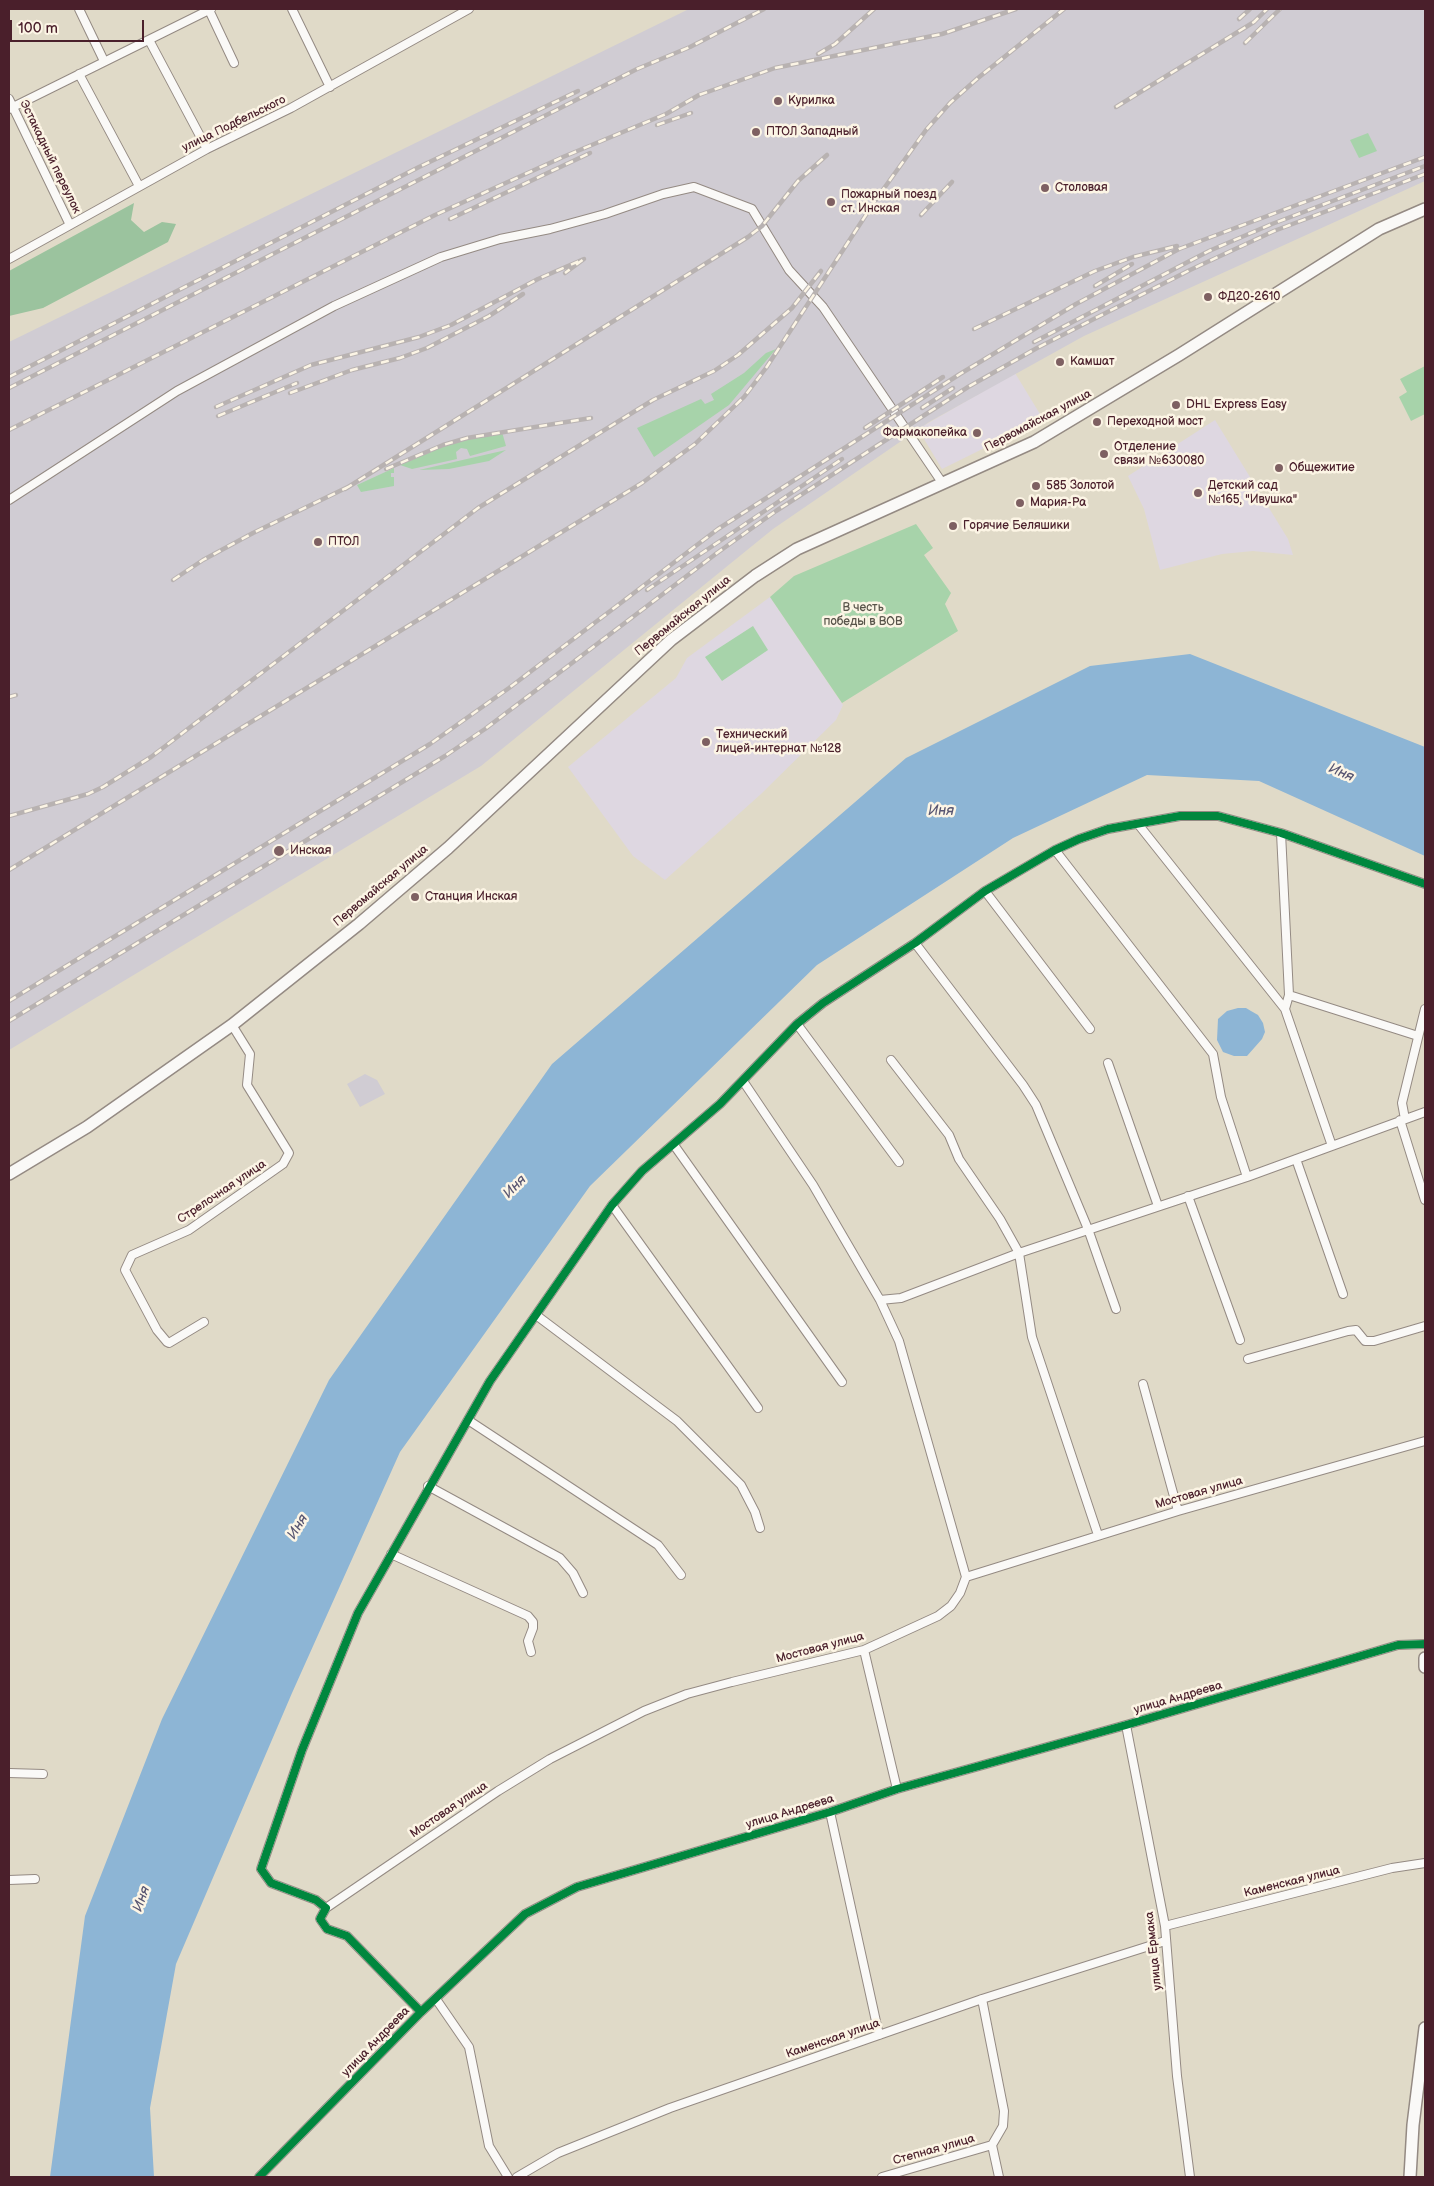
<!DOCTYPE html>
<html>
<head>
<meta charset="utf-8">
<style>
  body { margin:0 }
  #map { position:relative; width:1434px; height:2186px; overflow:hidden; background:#e0dac8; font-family:"Balsamiq Sans",sans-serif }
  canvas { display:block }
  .frame { position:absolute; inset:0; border:10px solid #4a1f2b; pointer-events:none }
  .scale { position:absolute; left:10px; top:20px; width:134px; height:22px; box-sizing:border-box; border:2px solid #4a1f2b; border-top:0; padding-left:6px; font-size:15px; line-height:18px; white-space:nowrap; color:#4a1f2b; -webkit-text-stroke:4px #fcf5e5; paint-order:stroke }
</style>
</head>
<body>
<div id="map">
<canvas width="1434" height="2186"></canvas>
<div class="frame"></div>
<div class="scale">100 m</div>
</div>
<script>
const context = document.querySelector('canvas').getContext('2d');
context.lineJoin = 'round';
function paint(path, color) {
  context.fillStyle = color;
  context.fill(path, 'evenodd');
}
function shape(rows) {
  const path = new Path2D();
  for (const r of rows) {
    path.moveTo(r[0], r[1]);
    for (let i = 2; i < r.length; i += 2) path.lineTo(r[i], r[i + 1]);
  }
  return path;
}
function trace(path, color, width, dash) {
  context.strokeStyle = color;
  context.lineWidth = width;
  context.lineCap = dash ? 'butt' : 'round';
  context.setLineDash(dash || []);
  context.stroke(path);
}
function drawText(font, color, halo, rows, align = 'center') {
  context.font = font + ' "Balsamiq Sans",sans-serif';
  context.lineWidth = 5;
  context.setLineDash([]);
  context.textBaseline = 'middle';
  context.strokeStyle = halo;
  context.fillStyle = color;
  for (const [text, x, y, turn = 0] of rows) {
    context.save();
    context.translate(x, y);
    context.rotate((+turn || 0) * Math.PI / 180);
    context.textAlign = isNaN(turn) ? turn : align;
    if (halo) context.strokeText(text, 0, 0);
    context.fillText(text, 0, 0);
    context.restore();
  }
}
paint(shape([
  [1015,373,1043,419,942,469,918,429],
  [1215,420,1288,539,1293,555,1253,551,1222,554,1160,570,1144,509,1128,476],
  [770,597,843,705,836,720,761,794,665,880,633,856,568,767,676,678,687,658]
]), '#ded7e1');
paint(shape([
  [689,9,1425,9,1425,181,1084,336,929,422,773,529,481,766,9,1050,9,342],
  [365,1074,377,1080,385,1094,360,1107,347,1084]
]), '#d0ccd3');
paint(shape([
  [1368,133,1377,151,1359,158,1350,140],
  [776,349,729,405,654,457,637,428,701,399,705,404,714,400,711,394,744,373,766,353],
  [1425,366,1425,414,1411,421,1399,397,1407,392,1400,379],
  [497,432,502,432,506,446,470,456,467,449,461,448,456,452,457,459,412,469,400,465,454,442],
  [506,450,489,461,449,469,419,470],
  [394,468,394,473,391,473,391,477,394,477,394,486,361,492,357,485],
  [916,524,933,548,924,555,951,593,945,604,958,631,842,703,770,597,794,576],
  [753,626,768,650,722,681,705,657]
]), '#a7d3aa');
paint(shape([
  [134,203,131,220,144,232,162,222,176,224,168,242,43,308,9,316,9,271]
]), '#9bc39e');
paint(shape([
  [1190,654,1425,747,1425,856,1259,781,1147,775,1013,838,817,965,590,1186,400,1452,292,1693,176,1964,150,2108,154,2177,50,2177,85,1916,162,1719,329,1380,552,1064,906,758,1090,666],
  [1238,1008,1246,1008,1251,1011,1258,1015,1263,1023,1265,1032,1262,1039,1247,1056,1234,1056,1223,1052,1217,1040,1218,1019,1227,1011]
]), '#8db5d5');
const minor = shape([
  [79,9,104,61],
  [292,9,330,87],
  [209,10,234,63],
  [149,40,207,149],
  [79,74,139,186],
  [9,99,70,225],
  [9,109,211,9],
  [9,259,207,149,291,108,469,9],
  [9,500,177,391,334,306,441,257,500,239,550,229,605,214,663,194,694,187,752,209,789,270,823,307,943,484],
  [1138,824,1285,1009],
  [1281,833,1289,995,1285,1009,1332,1146],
  [1055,850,1213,1054,1221,1097,1247,1177],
  [985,891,1090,1029],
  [915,943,1023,1085,1036,1105,1088,1229,1116,1309],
  [1289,995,1418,1036],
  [797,1024,899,1162],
  [891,1060,949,1135,959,1159,1000,1219,1019,1253,1032,1337,1098,1535],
  [1108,1063,1158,1206],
  [743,1081,813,1185,880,1300,901,1298,1019,1253,1247,1177,1425,1112],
  [1405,1119,1402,1103,1425,1009],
  [1400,1120,1425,1200],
  [674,1145,842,1382],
  [1296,1159,1343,1294],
  [1188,1196,1240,1340],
  [612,1205,758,1408],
  [880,1300,899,1341,966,1577],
  [536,1315,677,1421,741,1485,755,1512,760,1528],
  [204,1322,169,1343,167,1342,157,1330,125,1270,132,1255,189,1230,283,1164,289,1153,247,1085,250,1054,232,1025],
  [1248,1359,1348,1331,1356,1330,1365,1341,1374,1341,1425,1326],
  [1143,1384,1178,1511],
  [468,1420,658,1545,681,1575],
  [428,1486,560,1558,573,1573,583,1593],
  [391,1554,528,1616,533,1622,533,1628,528,1641,531,1652],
  [864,1650,897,1789],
  [1126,1725,1165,1926,1177,2076,1190,2177],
  [9,1773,43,1774],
  [830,1812,879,2035],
  [9,1880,35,1879],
  [326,1908,498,1791,550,1759,644,1711,687,1694,732,1682,864,1650,938,1616,951,1606,960,1593,966,1577,1178,1511,1425,1441],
  [1165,1926,1392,1868,1425,1863],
  [436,1999,469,2047,489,2146,508,2177],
  [982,1999,1004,2111,1003,2126,992,2145,999,2177],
  [421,2012,347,1936,327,1929,320,1919,326,1908,316,1900,271,1883,261,1869,302,1750,358,1613,490,1381,612,1205,642,1171,720,1104,797,1024,823,1003,915,943,985,891,1055,850,1079,839,1108,829,1180,816,1218,816,1281,833,1425,884],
  [259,2177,421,2012,525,1914,577,1887,830,1812,897,1789,1126,1725,1398,1645,1425,1644],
  [517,2177,558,2153,670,2108,982,1999,1165,1941],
  [882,2177,992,2145]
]);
const secondary = shape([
  [9,1174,87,1127,232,1025,359,924,448,848,671,640,755,576,797,549,1034,442,1179,355,1379,229,1425,209],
  [1425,1658,1425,1667],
  [1410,2177,1413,2125,1425,2028]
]);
trace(minor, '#948a83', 10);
trace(secondary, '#948a83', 14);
trace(minor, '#faf9f7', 8);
trace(secondary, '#faf9f7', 11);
const rail = shape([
  [1239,19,1250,9],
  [1245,43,1280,9],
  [818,54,835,44,874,9],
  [1116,107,1254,22,1267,9],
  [657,125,691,113],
  [921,215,952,182],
  [450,219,590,153],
  [1095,286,1132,264],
  [974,329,1095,271,1133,257,1177,246],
  [1034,342,1209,251,1272,224,1425,166],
  [9,377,419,167,578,91],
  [9,388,637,69,690,47,764,9],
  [290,393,352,370,400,358,427,348,489,316,523,294],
  [216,407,311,365,419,337,451,325,538,279,584,259,565,273],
  [922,408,953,388],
  [218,416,297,383],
  [865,428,943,377],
  [9,430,435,215,563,157,666,114,699,95,775,68,942,34,1016,9],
  [386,469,443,445,467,438,591,418],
  [345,489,748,237,762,226,798,181,827,155],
  [173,580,203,560,253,533,350,486],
  [647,590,842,459],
  [9,697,16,695],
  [9,816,88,794,103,787,151,757,478,508,653,400,714,371,738,355,792,308,821,271],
  [9,870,642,483,695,444,744,397,766,368,877,198,926,130,950,103,978,78,1064,9],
  [9,1001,430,744,509,688,718,529,960,374,1076,304,1179,249,1425,157],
  [9,1021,445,756,485,729,717,553,776,511,968,387,1037,348,1190,270,1274,231,1425,174]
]);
trace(rail, '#b8b2b1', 4.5);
trace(rail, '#fcf5e5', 2.5, [8]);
trace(shape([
  [421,2012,347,1936,327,1929,320,1919,326,1908,316,1900,271,1883,261,1869,302,1750,358,1613,490,1381,612,1205,642,1171,720,1104,797,1024,823,1003,915,943,985,891,1055,850,1079,839,1108,829,1180,816,1218,816,1281,833,1425,884],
  [259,2177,421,2012,525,1914,577,1887,830,1812,897,1789,1126,1725,1398,1645,1425,1644]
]), '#00873e', 8);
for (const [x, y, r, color] of [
  [778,101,5,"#7e6062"],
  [756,132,5,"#7e6062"],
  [1045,188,5,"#7e6062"],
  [831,202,5,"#7e6062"],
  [1208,297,5,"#7e6062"],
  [1060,362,5,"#7e6062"],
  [1176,405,5,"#7e6062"],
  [1097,422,5,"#7e6062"],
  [977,433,5,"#7e6062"],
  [1104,454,5,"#7e6062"],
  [1279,468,5,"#7e6062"],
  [1036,486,5,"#7e6062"],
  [1198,493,5,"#7e6062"],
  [1020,503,5,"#7e6062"],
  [953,526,5,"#7e6062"],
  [318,542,5,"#7e6062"],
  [706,742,5,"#7e6062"],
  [279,851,6,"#7e6062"],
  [415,897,5,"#7e6062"]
]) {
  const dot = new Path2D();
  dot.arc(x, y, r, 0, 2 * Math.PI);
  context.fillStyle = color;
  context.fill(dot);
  trace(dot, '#fcf5e5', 2);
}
drawText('12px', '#4a1f2b', '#fcf5e5', [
  ["Курилка",788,101],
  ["ПТОЛ Западный",766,132],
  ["Столовая",1055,188],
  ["Пожарный поезд",841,195],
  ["ст. Инская",841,209],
  ["ФД20-2610",1218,297],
  ["Камшат",1070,362],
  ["DHL Express Easy",1186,405],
  ["Переходной мост",1107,422],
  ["Фармакопейка",967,433,"right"],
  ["Отделение",1114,447],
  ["связи №630080",1114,461],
  ["Общежитие",1289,468],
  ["585 Золотой",1046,486],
  ["Детский сад",1208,486],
  ["№165, \"Ивушка\"",1208,500],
  ["Мария-Ра",1030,503],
  ["Горячие Беляшики",963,526],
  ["ПТОЛ",328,542],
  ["Технический",716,735],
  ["лицей-интернат №128",716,749],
  ["Инская",290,851],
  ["Станция Инская",425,897]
], 'left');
drawText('12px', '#4a1f2b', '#fcf5e5', [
  ["улица Подбельского",234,124,-26],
  ["Эстакадный переулок",50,157,64],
  ["Первомайская улица",1038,421,-28],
  ["Первомайская улица",683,616,-39],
  ["Первомайская улица",381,886,-40],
  ["Стрелочная улица",222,1192,-34],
  ["Мостовая улица",1199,1493,-16],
  ["Мостовая улица",820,1648,-15],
  ["улица Андреева",1178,1698,-16],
  ["Мостовая улица",449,1810,-34],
  ["улица Андреева",790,1812,-17],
  ["Каменская улица",1292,1882,-14],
  ["улица Ермака",1154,1951,-96],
  ["Каменская улица",833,2039,-19],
  ["улица Андреева",376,2042,-46],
  ["Степная улица",934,2150,-16]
]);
drawText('12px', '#58544a', '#fcf5e5', [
  ["В честь",863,608],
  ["победы в ВОВ",863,622]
]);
drawText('italic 14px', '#575571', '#fcf5e5', [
  ["Иня",1341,773,23],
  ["Иня",941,811],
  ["Иня",515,1187,-46],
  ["Иня",298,1527,-59],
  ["Иня",142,1899,-71]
]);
</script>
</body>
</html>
